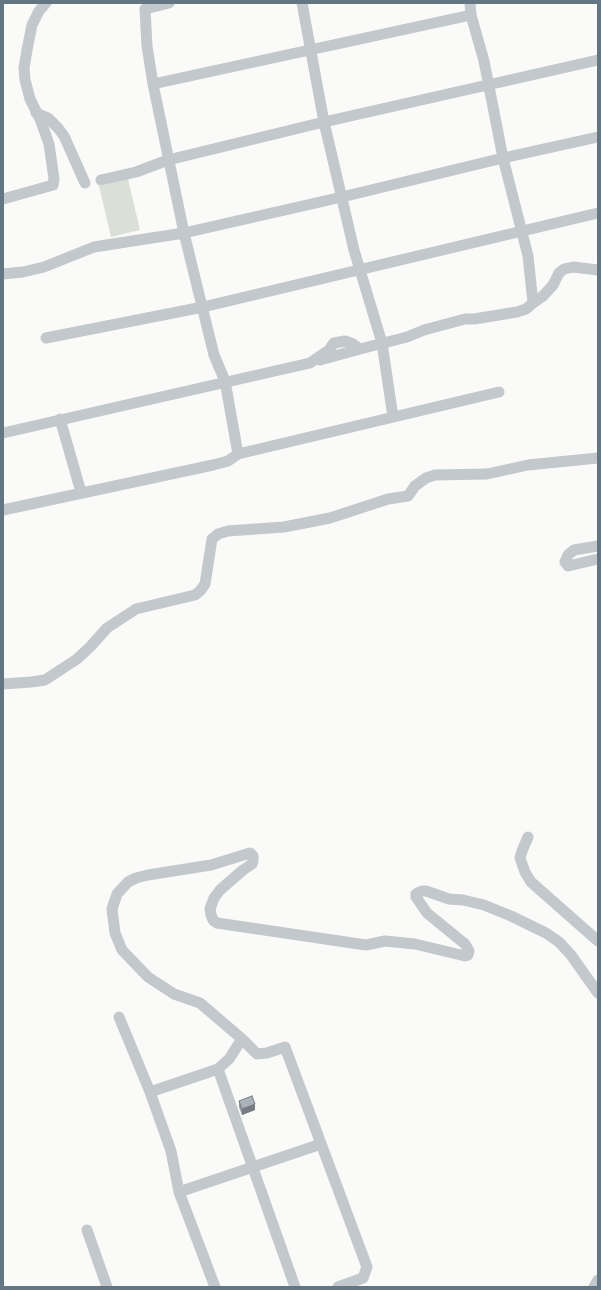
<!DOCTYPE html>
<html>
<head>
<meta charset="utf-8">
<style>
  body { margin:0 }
  #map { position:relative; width:601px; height:1290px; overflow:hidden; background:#fafaf8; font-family:"Source Sans 3",sans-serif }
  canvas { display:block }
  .frame { position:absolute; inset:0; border:4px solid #657683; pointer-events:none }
</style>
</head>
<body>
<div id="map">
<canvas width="601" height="1290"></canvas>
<div class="frame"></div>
</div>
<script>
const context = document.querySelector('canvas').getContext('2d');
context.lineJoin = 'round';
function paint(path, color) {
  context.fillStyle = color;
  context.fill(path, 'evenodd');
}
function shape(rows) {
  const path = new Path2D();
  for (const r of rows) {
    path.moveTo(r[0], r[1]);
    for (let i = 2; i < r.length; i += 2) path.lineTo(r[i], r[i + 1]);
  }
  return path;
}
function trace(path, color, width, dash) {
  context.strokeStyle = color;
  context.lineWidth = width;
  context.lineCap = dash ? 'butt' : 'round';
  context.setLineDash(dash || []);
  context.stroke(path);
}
paint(shape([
  [128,179,140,230,111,237,99,186]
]), '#dadfd7');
trace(shape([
  [169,3,145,9,147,46,153,84,184,233,214,355,225,381,238,454],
  [302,3,324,122,354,250,382,343,393,417],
  [470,3,471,15,484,61,503,158,528,256,533,303],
  [153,84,471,15],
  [36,113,48,118,58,128,64,136,85,183],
  [101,180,136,172,168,160,324,122,598,60],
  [3,199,53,185,54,179,49,144,40,119,30,99,25,80,24,68,27,50,32,25,39,11,46,3],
  [3,274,23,272,44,267,94,247,184,233,342,197,503,158,598,137],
  [46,338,203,307,598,213],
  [320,360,360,349],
  [60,419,81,492],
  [3,433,310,363,329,350,334,343,345,341,353,344,360,349,407,337,424,330,465,319,474,319,517,312,526,309,533,303,543,296,553,285,559,273,564,269,573,267,598,270],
  [3,510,213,465,228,461,238,454,499,392],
  [598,546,574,550,568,555,565,562,568,566,598,559],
  [3,684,31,682,45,680,77,659,90,647,107,628,136,609,195,595,200,591,205,584,212,539,218,534,228,531,284,527,330,518,388,499,408,496,415,486,426,478,435,475,487,474,528,465,598,458],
  [528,837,522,851,520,858,525,872,531,882,598,941],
  [119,1017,150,1092,171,1151,179,1192,215,1287],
  [242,1039,200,1003,174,994,148,977,122,950,115,933,112,909,117,894,128,882,136,878,148,875,211,865,250,853,253,856,253,861,252,864,243,870,220,890,214,898,210,909,211,915,213,920,217,923,366,945,385,941,415,944,465,956,468,955,469,951,465,944,427,913,416,897,416,894,422,891,426,891,449,899,463,900,484,905,511,916,546,933,559,942,571,955,598,993],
  [218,1069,295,1287],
  [150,1092,218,1069,229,1059,242,1039,257,1054,267,1053,285,1047,367,1267,363,1278,338,1287],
  [179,1192,321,1144],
  [87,1230,107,1287],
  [594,1287,598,1280]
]), '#c3c8cc', 11);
paint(shape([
  [239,1101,255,1110,242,1115,239,1107]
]), '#929a9f');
paint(shape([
  [255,1104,255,1110,242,1115,242,1109]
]), '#777d82');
const building = shape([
  [252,1096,255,1104,242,1109,239,1101,252,1096]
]);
paint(building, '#aab3b9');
trace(building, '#777d82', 1);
</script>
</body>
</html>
